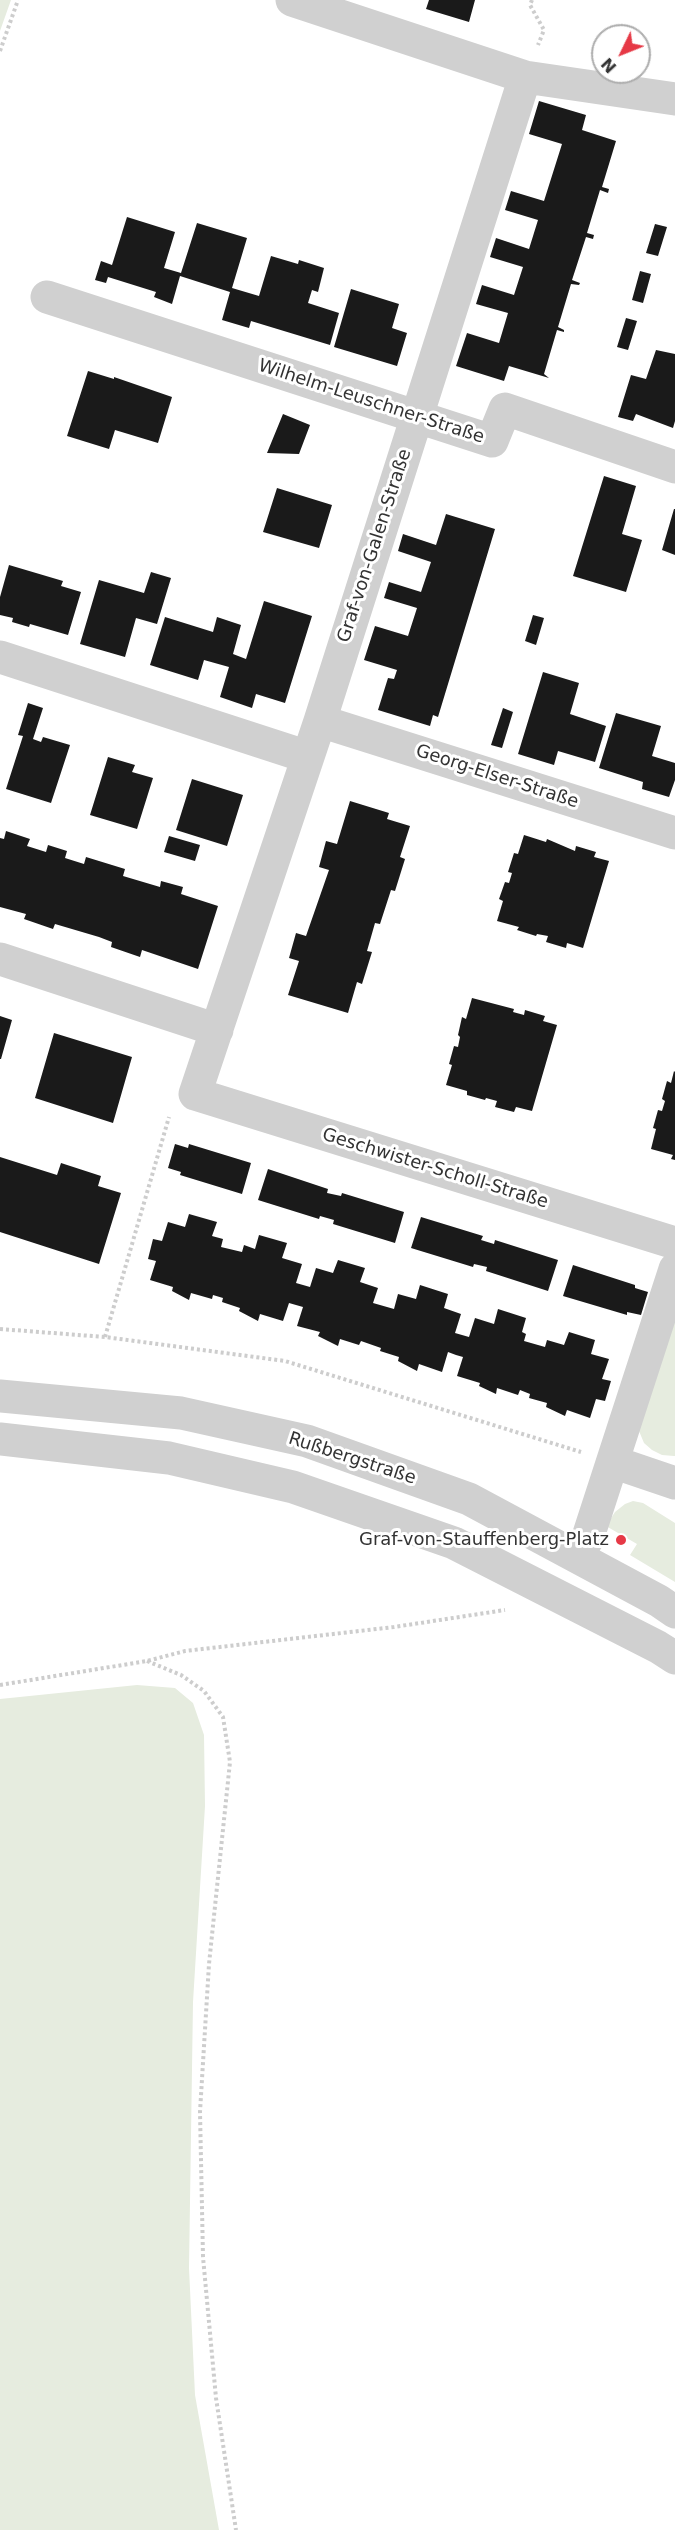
<!DOCTYPE html>
<html>
<head>
<meta charset="utf-8">
<style>
  body { margin:0 }
  #map { position:relative; width:675px; height:2530px; overflow:hidden; background:#fff; font-family:"DejaVu Sans",sans-serif }
  canvas { display:block }
  .north { position:absolute; left:591px; top:24px; width:60px; height:60px; box-sizing:border-box; background:#fff; border:2px solid #adadad; border-radius:50%; rotate:227deg; font-size:16px; font-weight:700; line-height:24px; text-align:center; color:#333 }
  .north::after { content:''; display:block; margin:auto; width:21px; height:27px; background:#e63946; clip-path:polygon(50% 0,100% 100%,50% 72%,0 100%) }
</style>
</head>
<body>
<div id="map">
<canvas width="675" height="2530"></canvas>
<div class="north">N</div>
</div>
<script>
const context = document.querySelector('canvas').getContext('2d');
context.lineJoin = 'round';
function paint(path, color) {
  context.fillStyle = color;
  context.fill(path, 'evenodd');
}
function shape(rows) {
  const path = new Path2D();
  for (const r of rows) {
    path.moveTo(r[0], r[1]);
    for (let i = 2; i < r.length; i += 2) path.lineTo(r[i], r[i + 1]);
  }
  return path;
}
function trace(path, color, width, dash) {
  context.strokeStyle = color;
  context.lineWidth = width;
  context.lineCap = dash ? 'butt' : 'round';
  context.setLineDash(dash || []);
  context.stroke(path);
}
function drawText(font, color, halo, rows, align = 'center') {
  context.font = font + ' "DejaVu Sans",sans-serif';
  context.lineWidth = 6;
  context.setLineDash([]);
  context.textBaseline = 'middle';
  context.strokeStyle = halo;
  context.fillStyle = color;
  for (const [text, x, y, turn = 0] of rows) {
    context.save();
    context.translate(x, y);
    context.rotate((+turn || 0) * Math.PI / 180);
    context.textAlign = isNaN(turn) ? turn : align;
    if (halo) context.strokeText(text, 0, 0);
    context.fillText(text, 0, 0);
    context.restore();
  }
}
paint(shape([
  [0,0,11,0,0,31],
  [675,1297,675,1456,674,1456,662,1455,652,1450,644,1443,639,1431],
  [633,1501,643,1503,675,1523,675,1582,630,1555,637,1544,606,1526,615,1512,625,1504],
  [137,1685,175,1688,193,1703,204,1735,205,1806,193,2002,189,2268,195,2395,219,2530,0,2530,0,1699]
]), '#e6ecdf');
paint(shape([
  [429,0,475,0,469,22,426,9],
  [539,101,586,115,582,130,616,141,602,187,609,189,608,193,600,190,587,233,594,235,593,239,586,237,572,280,580,283,579,285,571,284,558,327,564,330,564,332,557,330,544,374,549,378,509,366,504,381,456,366,467,333,499,343,508,313,476,304,482,285,514,295,523,267,490,257,496,238,529,249,538,220,505,210,511,191,544,201,562,144,529,134],
  [127,217,175,232,164,268,181,273,197,223,247,238,232,288,259,296,271,256,298,264,299,260,324,268,318,292,312,290,308,303,339,313,330,345,251,321,249,328,222,320,230,292,180,276,172,304,154,297,156,292,108,277,106,283,95,280,101,261,112,265],
  [655,224,667,227,658,256,646,253],
  [640,271,651,274,643,303,632,300],
  [351,289,399,304,392,328,407,333,397,366,334,347],
  [626,318,637,321,628,350,617,347],
  [656,350,675,354,675,421,673,428,636,414,633,421,618,417,631,375,646,379],
  [88,371,114,379,114,377,172,397,158,443,115,430,109,449,67,436],
  [283,414,310,425,299,454,267,453],
  [604,476,636,486,622,534,642,540,626,592,573,576],
  [277,488,332,505,319,548,263,532],
  [674,509,675,509,675,555,662,550],
  [446,514,495,529,438,717,433,715,430,726,378,710,388,678,394,679,397,670,364,660,375,626,408,636,417,608,384,598,389,582,421,592,431,562,398,551,403,534,436,545],
  [9,565,63,581,61,586,81,592,68,635,30,624,29,627,12,622,13,618,0,615,0,597],
  [151,572,171,578,157,624,136,618,125,657,80,644,99,580,144,593],
  [264,601,312,616,285,703,256,694,252,708,220,697,229,667,204,660,198,680,150,665,165,617,213,632,217,617,241,625,233,654,246,659],
  [533,615,544,618,536,645,525,641],
  [543,672,579,683,570,714,606,726,595,762,558,751,554,765,518,754],
  [28,703,43,708,33,739,41,742,43,737,70,745,51,803,6,789,23,736,18,735],
  [503,708,513,712,502,748,491,745],
  [616,713,661,726,652,756,675,763,675,780,669,797,642,789,643,782,599,768],
  [108,757,135,765,132,772,153,778,137,829,90,815],
  [192,779,243,795,227,846,176,830],
  [350,801,389,813,387,819,410,826,400,857,405,859,395,891,391,890,380,924,375,923,367,951,372,952,362,984,357,982,348,1013,288,995,299,961,289,958,296,933,306,936,329,870,319,867,326,841,337,844],
  [6,831,30,839,27,846,46,852,48,845,67,851,65,858,84,864,86,857,125,869,123,876,160,887,161,881,183,887,181,894,218,906,198,969,142,950,140,957,111,947,112,942,99,937,55,924,53,929,24,919,26,914,0,907,0,838,4,839],
  [524,835,546,842,547,839,575,851,576,846,596,852,594,857,609,861,583,948,567,943,566,948,546,942,548,936,537,934,536,936,517,930,519,927,497,921,503,901,499,899,505,882,509,883,512,873,508,872,514,853,518,854],
  [169,836,200,845,195,861,164,852],
  [472,998,514,1009,513,1012,524,1015,525,1010,545,1016,543,1021,557,1025,532,1111,516,1107,514,1112,495,1107,497,1101,486,1098,485,1100,467,1095,467,1091,446,1085,452,1065,449,1064,454,1046,458,1047,460,1037,458,1035,462,1017,466,1019],
  [0,1016,12,1020,1,1059,0,1059],
  [54,1033,132,1057,113,1123,35,1098],
  [674,1071,675,1072,675,1160,671,1159,673,1155,651,1149,656,1129,653,1128,658,1110,662,1111,665,1101,662,1099,667,1081,671,1083],
  [175,1144,188,1148,189,1144,251,1163,242,1194,180,1175,181,1172,168,1168],
  [0,1157,57,1175,61,1163,101,1176,98,1186,121,1193,99,1264,0,1232],
  [268,1169,328,1189,327,1193,341,1196,342,1193,404,1212,395,1243,333,1224,334,1220,320,1216,319,1219,258,1200],
  [189,1214,217,1222,212,1236,223,1239,221,1247,242,1252,244,1245,255,1249,259,1235,287,1243,282,1258,302,1264,296,1283,310,1287,316,1268,333,1273,338,1260,365,1268,360,1282,378,1288,373,1303,394,1309,398,1294,416,1299,420,1285,448,1294,444,1308,461,1314,455,1333,469,1337,475,1318,494,1324,498,1309,526,1318,522,1332,526,1334,524,1341,545,1347,547,1340,564,1345,569,1332,595,1340,591,1354,609,1359,602,1379,611,1381,605,1401,596,1399,590,1418,567,1410,565,1416,546,1407,547,1403,529,1398,530,1394,520,1390,518,1395,497,1388,496,1394,479,1386,480,1383,457,1376,463,1357,456,1355,448,1352,442,1372,419,1364,417,1371,398,1361,399,1357,380,1351,381,1348,361,1341,359,1345,340,1339,338,1346,318,1336,320,1332,297,1326,303,1307,289,1303,283,1321,260,1314,258,1321,239,1311,240,1308,222,1302,223,1298,213,1295,212,1299,191,1293,189,1300,172,1291,173,1287,150,1280,156,1261,148,1259,153,1239,162,1241,168,1222,185,1227],
  [421,1217,483,1236,481,1240,494,1244,495,1240,558,1260,548,1291,486,1271,487,1267,474,1264,473,1267,411,1248],
  [573,1265,635,1285,635,1288,648,1292,641,1315,627,1312,627,1315,563,1296]
]), '#1a1a1a');
trace(shape([
  [532,0,530,5,544,30,538,45],
  [0,51,18,0],
  [0,1329,105,1337,285,1361,581,1452],
  [105,1337,169,1117],
  [147,1661,181,1675,204,1691,223,1717,230,1762,209,1964,200,2112,203,2257,216,2398,236,2530],
  [0,1685,147,1661,185,1651,394,1627,505,1610]
]), '#cdcdcd', 4, [3, 3]);
trace(shape([
  [292,0,525,77,675,99],
  [525,77,320,721,195,1094,675,1243],
  [47,297,492,441,505,409,675,467],
  [0,657,308,757],
  [320,721,675,833],
  [0,959,217,1030],
  [0,1396,181,1413,307,1441,469,1499,659,1601,675,1612],
  [0,1439,169,1458,293,1487,454,1543,658,1647,675,1658],
  [613,1462,675,1483],
  [587,1540,675,1269]
]), '#d0d0d0', 33);
for (const [x, y, r, color] of [
  [621,1540,6,"#e63946"]
]) {
  const dot = new Path2D();
  dot.arc(x, y, r, 0, 2 * Math.PI);
  context.fillStyle = color;
  context.fill(dot);
  trace(dot, '#fff', 2);
}
drawText('18px', '#333', '#fff', [
  ["Wilhelm-Leuschner-Straße",371,402,18],
  ["Graf-von-Galen-Straße",375,546,-72],
  ["Georg-Elser-Straße",497,777,18],
  ["Geschwister-Scholl-Straße",435,1169,17],
  ["Rußbergstraße",352,1459,18]
]);
drawText('18px', '#333', '#fff', [
  ["Graf-von-Stauffenberg-Platz",609,1540]
], 'right');
</script>
</body>
</html>
